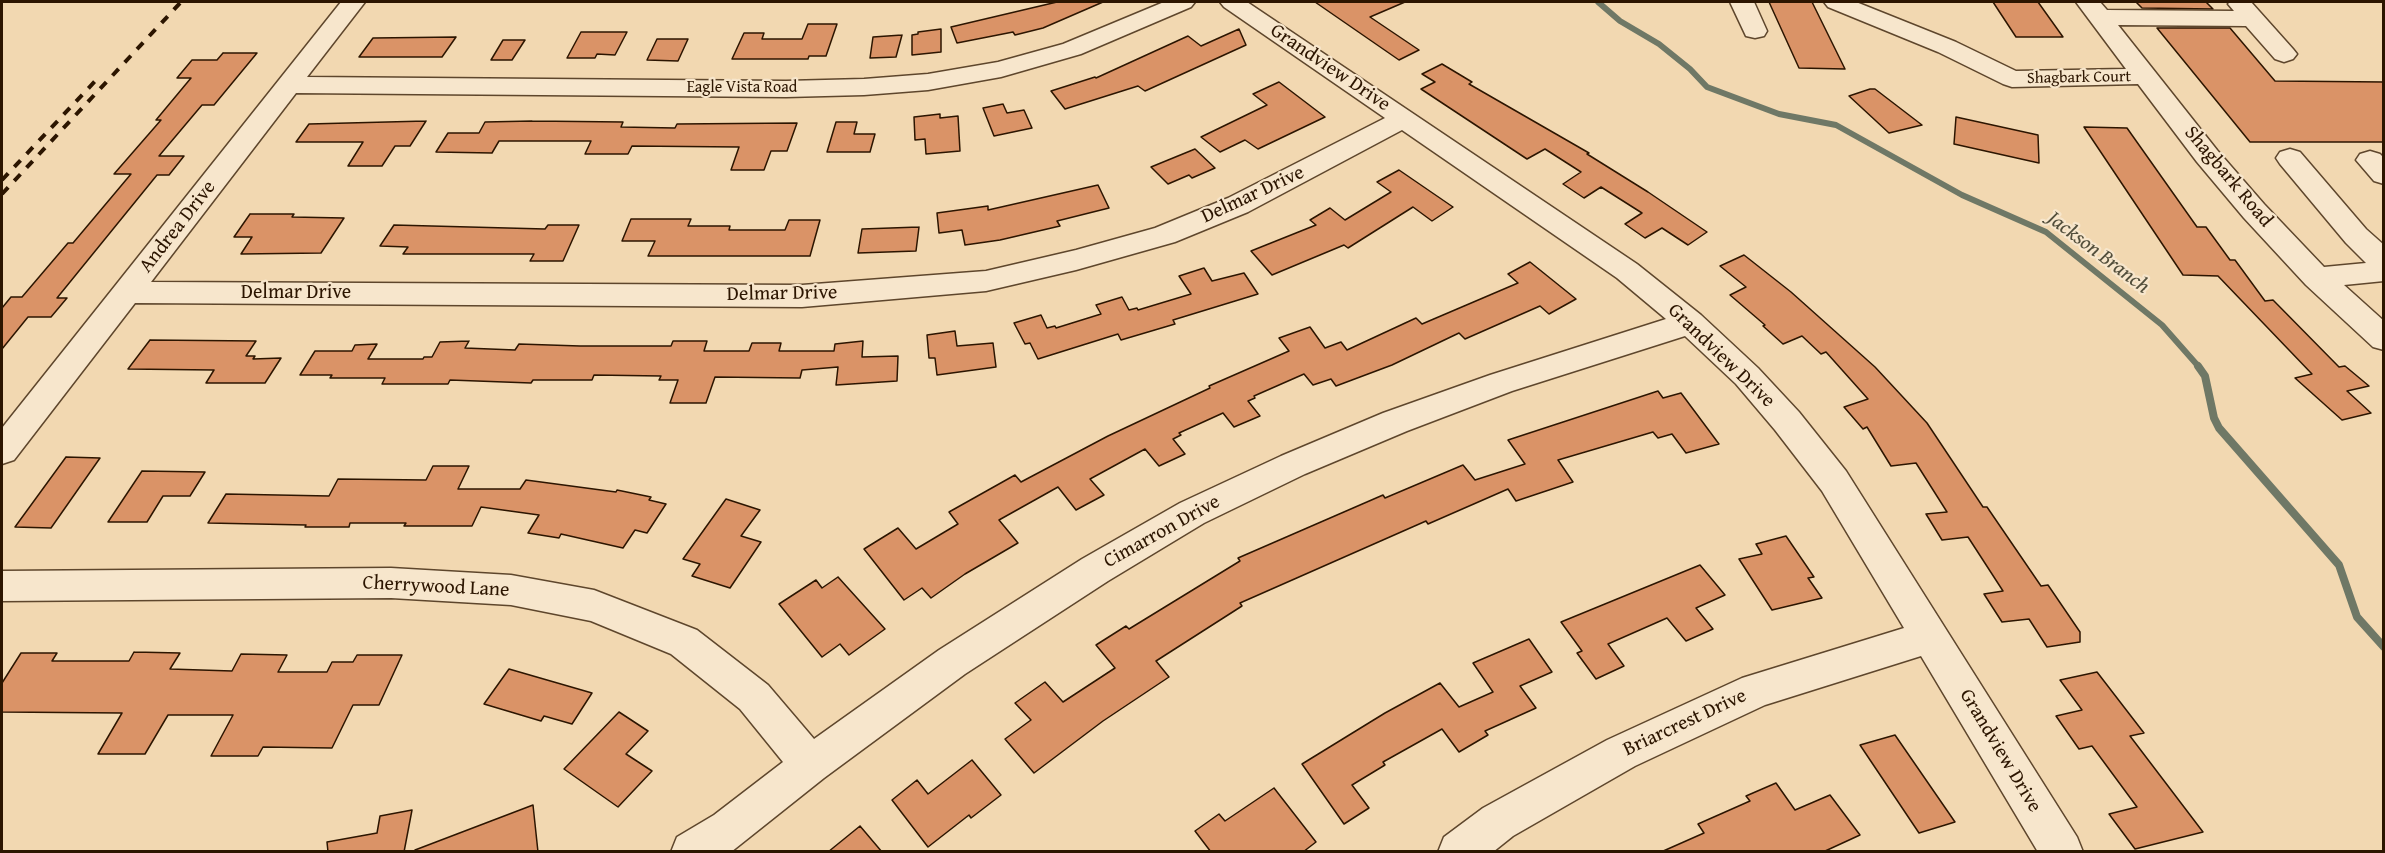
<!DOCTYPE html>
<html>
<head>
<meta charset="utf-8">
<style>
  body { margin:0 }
  #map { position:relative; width:2385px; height:853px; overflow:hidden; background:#f2d8b1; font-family:"Gentium Book Plus",serif }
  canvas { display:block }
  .frame { position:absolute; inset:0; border:3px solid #2c1500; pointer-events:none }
</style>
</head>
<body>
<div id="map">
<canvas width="2385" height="853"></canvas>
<div class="frame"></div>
</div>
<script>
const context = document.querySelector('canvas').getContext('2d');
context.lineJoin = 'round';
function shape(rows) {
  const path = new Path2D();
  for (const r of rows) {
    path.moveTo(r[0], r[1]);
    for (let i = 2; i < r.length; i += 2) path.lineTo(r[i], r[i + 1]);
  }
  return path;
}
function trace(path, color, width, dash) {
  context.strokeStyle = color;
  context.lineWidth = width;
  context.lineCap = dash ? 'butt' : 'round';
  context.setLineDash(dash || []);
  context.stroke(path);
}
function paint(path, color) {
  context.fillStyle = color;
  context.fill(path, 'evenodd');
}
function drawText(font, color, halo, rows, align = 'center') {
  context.font = font + ' "Gentium Book Plus",serif';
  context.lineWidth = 4.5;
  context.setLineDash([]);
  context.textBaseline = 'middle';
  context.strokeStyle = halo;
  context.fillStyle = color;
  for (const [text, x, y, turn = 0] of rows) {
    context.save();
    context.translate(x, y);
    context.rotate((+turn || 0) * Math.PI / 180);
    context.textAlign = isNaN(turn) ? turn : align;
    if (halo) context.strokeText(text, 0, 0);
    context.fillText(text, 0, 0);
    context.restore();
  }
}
trace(shape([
  [1598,2,1620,21,1659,44,1690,69,1707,87,1779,114,1836,125,1962,195,2046,232,2162,325,2199,367]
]), '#6f7866', 6);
trace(shape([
  [2198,366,2205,376,2214,418,2219,428,2339,565,2357,617,2384,647]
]), '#6f7866', 8);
const building = shape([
  [1057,2,1103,2,1043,28,1015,35,1013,32,957,43,951,27,1057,2],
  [1315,2,1405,2,1370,17,1419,50,1399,60,1315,2],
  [1769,2,1812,2,1845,69,1799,68,1769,2],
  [1993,2,2038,2,2063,37,2016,37,1993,2],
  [2136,2,2206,2,2213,9,2142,8,2136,2],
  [808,24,837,24,826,56,809,56,808,59,732,59,744,33,764,33,762,39,802,39,808,24],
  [2157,28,2230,28,2275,81,2384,82,2384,142,2250,142,2157,28],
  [941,29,941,52,912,55,912,35,918,34,918,32,941,29],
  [1239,29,1246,45,1145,91,1138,86,1065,109,1051,91,1095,77,1096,78,1188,36,1201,46,1239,29],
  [581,32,627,32,615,55,597,54,595,58,567,58,581,32],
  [902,35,896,57,870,58,873,37,902,35],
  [456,37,442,57,359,57,373,38,456,37],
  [657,39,688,39,678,61,647,60,657,39],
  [503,40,525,40,512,60,491,60,503,40],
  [223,53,257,53,214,105,202,105,159,156,184,156,169,175,157,175,57,298,67,298,51,317,28,317,2,349,2,308,11,297,22,297,68,243,73,243,131,174,114,174,161,120,156,120,191,78,177,78,192,60,217,60,223,53],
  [1442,64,1472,82,1469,84,1589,153,1587,154,1648,192,1707,232,1688,245,1662,228,1645,238,1625,224,1642,213,1601,187,1584,198,1563,184,1581,172,1545,149,1527,159,1421,89,1435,82,1422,74,1442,64],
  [1279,82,1325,117,1258,149,1245,140,1220,152,1201,137,1267,105,1253,94,1279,82],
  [1870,89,1875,89,1922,125,1889,133,1849,96,1870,89],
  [1003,104,1007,113,1024,110,1032,128,994,136,983,108,1003,104],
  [940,114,940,118,958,116,960,151,926,154,925,139,915,140,914,117,940,114],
  [1956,117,2038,135,2039,163,1954,144,1956,117],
  [426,121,410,146,395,146,382,166,348,166,363,142,296,142,309,124,426,121],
  [532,121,623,122,621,127,675,128,677,124,797,123,787,151,771,151,764,170,731,170,739,147,632,146,628,154,585,154,591,141,499,141,492,153,436,152,448,133,479,133,485,122,532,121],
  [836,122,857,122,854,134,875,134,870,152,827,152,836,122],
  [2084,127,2127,128,2197,227,2206,227,2230,260,2235,260,2265,301,2273,300,2339,367,2345,366,2369,386,2347,391,2371,413,2342,420,2295,378,2312,374,2218,276,2183,275,2084,127],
  [1195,149,1215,168,1192,178,1189,175,1168,184,1151,167,1195,149],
  [1399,170,1453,207,1432,221,1413,207,1348,248,1344,245,1272,275,1251,251,1316,225,1310,220,1330,208,1345,220,1391,192,1377,182,1399,170],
  [1098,185,1109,208,1057,221,1060,226,1000,240,965,245,962,230,939,233,937,213,988,206,988,210,1098,185],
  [250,214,294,214,292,217,344,218,321,253,241,254,252,237,234,237,250,214],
  [631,219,691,219,688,226,730,226,729,230,785,230,789,220,820,220,810,256,648,256,655,241,622,241,631,219],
  [394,225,545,229,548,225,579,225,563,261,530,261,534,254,403,254,408,247,380,246,394,225],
  [919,227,916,251,858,253,862,229,919,227],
  [1744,255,1791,292,1875,367,1927,423,1983,507,1987,507,2041,586,2048,585,2080,632,2080,642,2047,647,2029,619,2002,622,1984,594,2003,591,1968,537,1942,540,1926,514,1947,512,1916,463,1891,466,1867,427,1863,429,1844,407,1868,399,1826,352,1821,354,1802,336,1783,344,1763,326,1765,325,1730,295,1746,287,1720,266,1744,255],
  [1530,262,1576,299,1549,314,1540,306,1465,339,1459,333,1392,365,1336,386,1331,379,1313,385,1304,374,1254,396,1255,398,1248,401,1260,416,1234,427,1223,413,1179,433,1181,435,1173,439,1185,454,1159,466,1145,449,1090,479,1104,495,1076,510,1058,487,999,520,1018,543,965,574,931,598,922,588,904,600,864,549,898,528,916,549,958,524,949,512,1015,475,1021,482,1108,436,1210,388,1209,386,1289,351,1279,338,1310,327,1325,348,1341,342,1347,350,1416,318,1422,324,1518,283,1508,274,1530,262],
  [1204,268,1212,281,1244,273,1258,294,1173,320,1175,324,1121,340,1118,334,1038,359,1030,343,1025,344,1014,323,1041,315,1047,328,1055,326,1056,328,1101,314,1096,305,1122,297,1129,310,1137,308,1138,310,1191,294,1179,276,1204,268],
  [955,331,957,346,993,343,996,367,937,375,935,358,929,358,927,335,955,331],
  [150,340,256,341,246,356,255,356,253,359,281,358,265,383,206,383,214,370,128,369,150,340],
  [469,341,465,348,515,350,519,344,580,346,671,346,673,341,707,341,704,351,749,351,752,343,781,343,779,351,834,351,835,344,863,341,862,357,898,356,897,381,836,385,838,367,802,370,800,378,715,377,706,403,670,403,678,380,659,380,661,376,594,375,592,380,533,380,531,383,450,380,448,384,382,384,385,378,330,378,332,375,300,375,315,351,352,351,355,345,377,344,368,359,423,359,424,357,432,357,440,342,469,341],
  [1658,391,1663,398,1681,393,1719,444,1686,453,1672,434,1658,438,1653,432,1558,460,1573,482,1516,501,1508,489,1428,524,1426,521,1240,603,1242,606,1156,661,1169,677,1103,721,1034,773,1005,739,1031,720,1015,703,1045,682,1063,702,1115,668,1096,645,1126,626,1129,629,1240,561,1238,558,1383,495,1385,498,1463,465,1475,480,1525,464,1508,440,1658,391],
  [66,457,100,458,51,528,15,527,66,457],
  [433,466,469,466,458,489,520,489,526,480,616,492,617,490,651,497,649,500,666,504,647,533,635,530,623,548,561,534,559,538,528,533,539,515,481,507,472,526,404,526,406,523,350,523,349,527,305,527,306,525,208,523,226,494,329,496,338,479,426,480,433,466],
  [142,471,205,472,190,496,163,496,147,522,108,522,142,471],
  [726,499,760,510,741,536,761,542,730,588,692,576,700,564,683,559,726,499],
  [1786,536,1814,577,1808,578,1822,598,1772,610,1739,559,1762,554,1756,544,1786,536],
  [1700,565,1725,595,1696,608,1713,629,1686,641,1667,618,1608,644,1624,666,1596,679,1577,653,1582,651,1561,622,1700,565],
  [838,577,885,629,849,655,840,644,822,657,779,604,816,580,822,588,838,577],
  [1529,639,1552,672,1520,686,1536,708,1485,731,1488,735,1459,752,1442,729,1383,762,1385,765,1352,785,1369,808,1344,824,1302,764,1385,713,1440,683,1459,707,1493,692,1473,663,1529,639],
  [134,652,180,653,170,669,232,671,241,654,287,655,278,672,327,672,332,662,353,662,357,655,402,655,379,705,353,705,332,748,263,747,258,756,211,756,233,715,168,715,145,754,98,754,122,713,2,712,2,683,21,653,57,653,52,661,129,661,134,652],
  [509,669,592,693,572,724,544,716,541,721,484,704,509,669],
  [2097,672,2144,733,2130,736,2203,832,2135,849,2109,814,2137,807,2092,746,2079,749,2056,716,2082,710,2060,680,2097,672],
  [619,712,648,731,626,754,652,771,618,807,564,769,619,712],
  [1895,735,1955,822,1919,833,1860,745,1895,735],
  [972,760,1001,795,971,818,969,815,928,847,892,800,917,780,928,794,972,760],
  [1776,783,1795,810,1830,795,1860,835,1823,852,1661,852,1704,833,1698,824,1750,801,1746,796,1776,783],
  [1274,788,1316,842,1303,852,1211,852,1195,831,1219,814,1225,821,1274,788],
  [533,805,538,852,415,852,415,850,533,805],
  [412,810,404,852,328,852,327,842,377,833,380,816,412,810],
  [860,826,882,852,828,852,860,826]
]);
paint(building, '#da9367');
trace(building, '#2c1500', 1.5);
const minor = shape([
  [341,2,365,2,307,77,786,81,864,79,928,74,998,62,1063,44,1164,2,1195,2,1191,7,1081,54,1001,77,928,90,864,95,786,97,296,93,151,282,802,285,986,271,1076,250,1155,228,1228,198,1385,118,1224,7,1220,2,1247,2,1637,264,1701,315,1758,368,1799,412,1846,471,2077,837,2083,852,2038,852,1921,656,1765,705,1635,766,1513,836,1493,852,1438,852,1444,837,1483,808,1607,740,1742,678,1904,628,1822,491,1775,430,1736,384,1685,336,1512,391,1407,431,1305,474,1204,523,1108,581,965,674,824,778,731,852,671,852,677,837,714,815,783,762,740,709,671,654,591,621,511,605,391,598,2,601,2,571,391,568,511,575,594,590,697,630,768,685,814,739,939,650,1082,559,1180,503,1281,456,1383,413,1490,375,1666,319,1617,278,1402,130,1248,212,1175,242,1076,270,986,291,802,307,135,303,14,460,2,464,2,428,341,2],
  [1730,2,1754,2,1767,31,1764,36,1755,38,1746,36,1730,2],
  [1824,2,1856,2,1956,42,2016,71,2126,69,2076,2,2100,2,2107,10,2234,11,2228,4,2230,2,2251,2,2293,49,2297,54,2293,59,2284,62,2275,59,2246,26,2118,25,2217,150,2264,204,2324,267,2366,263,2346,243,2280,164,2276,158,2280,152,2290,149,2300,152,2366,229,2384,245,2384,281,2344,285,2384,321,2384,350,2373,347,2306,285,2244,218,2197,162,2138,84,2012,87,2003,84,1938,52,1828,7,1824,2],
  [2370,151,2380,154,2384,158,2384,184,2374,181,2356,160,2360,154,2370,151]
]);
trace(minor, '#5e462c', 3);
paint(minor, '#f7e6cc');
trace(shape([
  [2,180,99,77],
  [2,194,181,2]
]), '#2c1500', 4, [9, 9]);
drawText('16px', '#2c1500', '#f7e6cc', [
  ["Shagbark Court",2079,78,-1],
  ["Eagle Vista Road",742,88]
]);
drawText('20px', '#2c1500', '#f7e6cc', [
  ["Grandview Drive",1330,68,34],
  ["Shagbark Road",2228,177,50],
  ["Delmar Drive",1253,195,-25],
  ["Andrea Drive",178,227,-52],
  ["Delmar Drive",296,293],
  ["Delmar Drive",782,294,-1],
  ["Grandview Drive",1721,356,44],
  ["Cimarron Drive",1162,532,-29],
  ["Cherrywood Lane",436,587,3],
  ["Briarcrest Drive",1685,723,-25],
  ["Grandview Drive",2000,751,59]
]);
drawText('italic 21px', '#534f3c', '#f7e6cc', [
  ["Jackson Branch",2098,253,37]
]);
</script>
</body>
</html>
